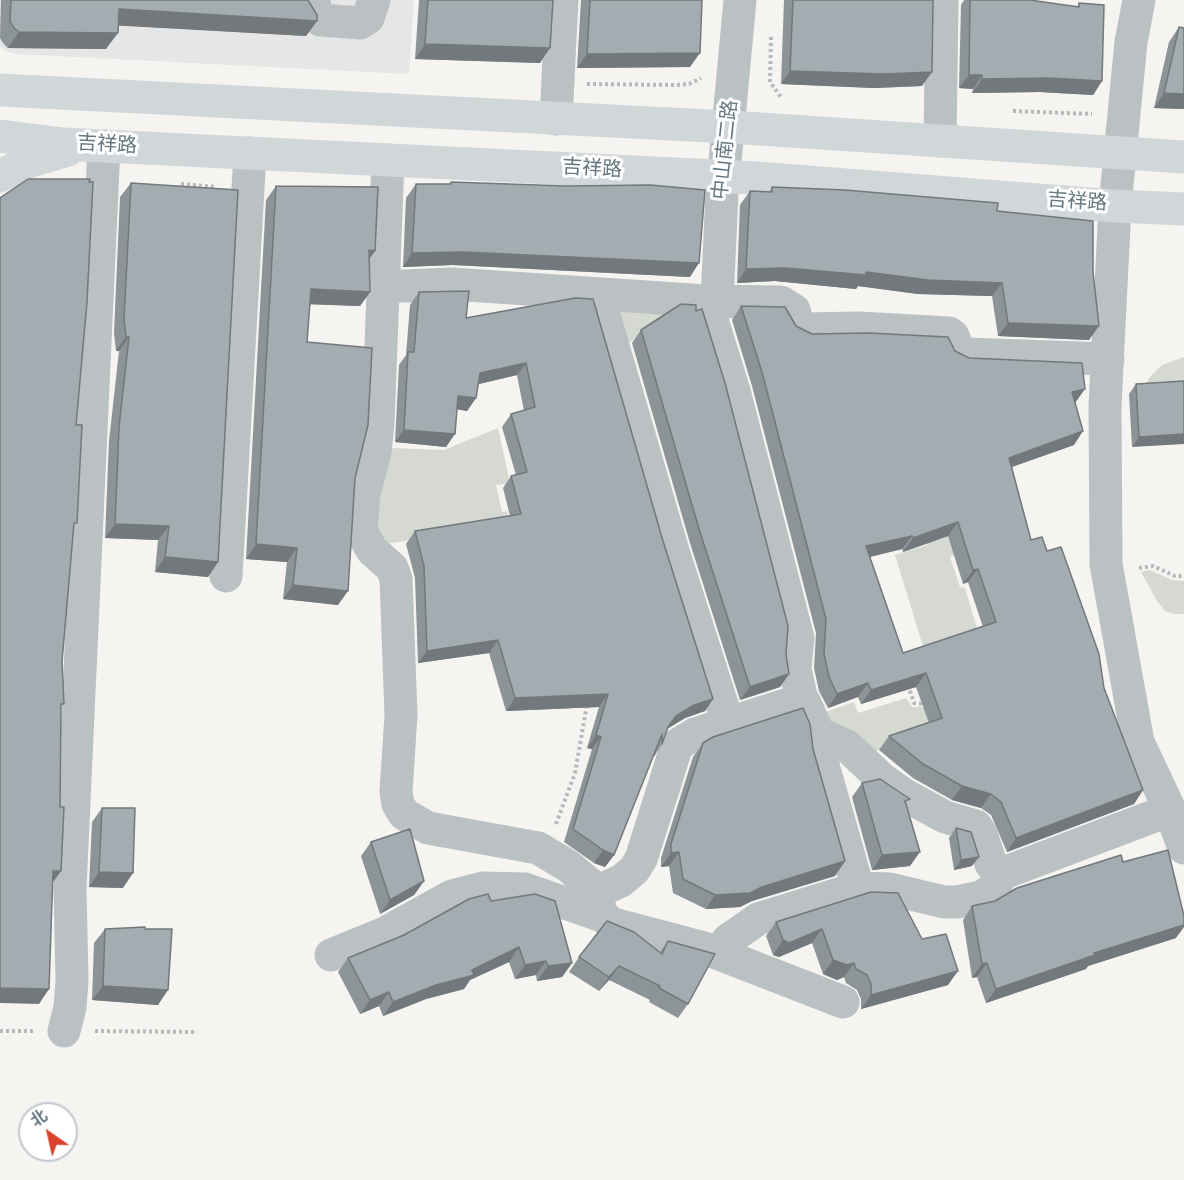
<!DOCTYPE html>
<html>
<head>
<meta charset="utf-8">
<style>
  body { margin:0 }
  #map { position:relative; width:1184px; height:1180px; overflow:hidden; background:#f5f4f1; font-family:"Source Sans 3","Noto Sans SC",sans-serif }
  canvas { display:block }
  .north { position:absolute; left:18px; top:1102px; width:60px; height:60px; box-sizing:border-box; background:#fff; border:2px solid #c1c9cd; border-radius:50%; rotate:326deg; font-size:16px; font-weight:700; line-height:24px; text-align:center; color:#657781 }
  .north::after { content:''; display:block; margin:auto; width:21px; height:27px; background:#d9432d; clip-path:polygon(50% 0,100% 100%,50% 72%,0 100%) }
</style>
</head>
<body>
<div id="map">
<canvas width="1184" height="1180"></canvas>
<div class="north">北</div>
</div>
<script>
const context = document.querySelector('canvas').getContext('2d');
context.lineJoin = 'round';
function paint(path, color) {
  context.fillStyle = color;
  context.fill(path, 'evenodd');
}
function shape(rows) {
  const path = new Path2D();
  for (const r of rows) {
    path.moveTo(r[0], r[1]);
    for (let i = 2; i < r.length; i += 2) path.lineTo(r[i], r[i + 1]);
  }
  return path;
}
function trace(path, color, width, dash) {
  context.strokeStyle = color;
  context.lineWidth = width;
  context.lineCap = dash ? 'butt' : 'round';
  context.setLineDash(dash || []);
  context.stroke(path);
}
function drawText(font, color, halo, rows, align = 'center') {
  context.font = font + ' "Source Sans 3","Noto Sans SC",sans-serif';
  context.lineWidth = 6;
  context.setLineDash([]);
  context.textBaseline = 'middle';
  context.strokeStyle = halo;
  context.fillStyle = color;
  for (const [text, x, y, turn = 0] of rows) {
    context.save();
    context.translate(x, y);
    context.rotate((+turn || 0) * Math.PI / 180);
    context.textAlign = isNaN(turn) ? turn : align;
    if (halo) context.strokeText(text, 0, 0);
    context.fillText(text, 0, 0);
    context.restore();
  }
}
paint(shape([
  [0,0,414,0,409,74,15,54,5,51,0,46]
]), '#e5e6e5');
paint(shape([
  [681,309,619,349,617,312,623,310],
  [1184,357,1184,386,1145,387,1149,378,1162,365],
  [498,428,510,483,496,485,502,512,507,511,512,532,483,530,384,544,375,537,377,490,391,448,444,450],
  [953,515,962,552,950,557,960,587,965,588,979,635,925,653,895,555,927,545,922,525],
  [1150,570,1172,580,1184,581,1184,614,1174,614,1165,611,1157,601,1141,572],
  [906,698,912,707,926,707,950,725,867,754,817,715,854,702,858,713]
]), '#d5d9d1');
trace(shape([
  [771,37,770,82,781,97],
  [587,84,677,85,689,84,701,78],
  [1013,111,1092,114],
  [181,184,216,187],
  [1139,568,1153,566,1175,576,1184,576],
  [908,685,914,703,926,704],
  [556,824,575,773,587,704],
  [0,1031,33,1031],
  [95,1031,196,1032]
]), '#b6b9bb', 4, [3, 3]);
trace(shape([
  [314,0,315,12,321,20,360,23,368,18,374,0],
  [1139,0,1131,42,1115,206,1105,406,1106,564,1138,742,1170,810,1184,848],
  [556,119,562,0],
  [940,141,942,0],
  [388,160,378,424,375,452,364,494,361,531,372,550,392,568,396,579,401,715,396,792,398,804,404,814,428,828,538,848,568,866,598,891,621,881,634,870,641,859,677,745,695,734,798,701,805,703,818,733,821,758,858,888,890,889,944,902,957,902,981,897,995,888,1001,874,1170,810],
  [382,287,452,284,706,301,781,302,794,310,798,325,803,329,859,328,949,333,953,336,959,352,965,354,1108,359],
  [604,295,603,312,672,548,728,723],
  [706,301,734,391,795,627,798,638,795,669,801,696,798,701],
  [717,301,722,193,740,0],
  [226,576,250,153],
  [818,733,847,746,881,778,903,794,945,817,976,826,981,834,991,864,1001,874],
  [598,900,602,916,613,924,704,948,843,1002],
  [720,953,728,940,758,919,858,888],
  [331,955,385,933,452,896,483,888,525,889,602,916],
  [64,1031,70,1007,72,981,70,889,104,146]
]), '#bbc0c3', 33);
trace(shape([
  [0,90,730,127,1184,157],
  [0,136,63,144,756,178,1115,206,1184,209],
  [0,176,28,162,68,150]
]), '#d1d6d9', 33);
paint(shape([
  [1,0,308,0,317,21,306,36,118,25,106,49,8,48,3,43,0,38],
  [419,0,553,0,540,63,415,59],
  [581,0,702,0,690,67,577,68],
  [784,0,933,0,922,86,874,88,781,84],
  [964,0,1030,0,1077,7,1079,3,1102,81,1093,95,1040,92,972,93,973,89,959,88,961,5],
  [1179,27,1184,28,1184,109,1154,108,1169,42],
  [451,182,690,277,453,265,403,267,406,198,416,184,449,184],
  [131,183,218,562,208,577,155,572,158,540,105,538,109,441,119,351,116,351,114,333,120,197],
  [276,186,375,251,369,259,370,292,360,306,310,304,307,342,355,478,338,605,283,599,287,562,246,559,266,200],
  [772,187,997,211,1089,340,998,336,992,296,918,294,858,286,856,289,775,281,737,283,740,205,750,191,769,192],
  [419,292,466,318,575,298,663,541,713,699,705,711,685,718,667,729,662,744,654,757,653,755,614,855,605,867,594,863,564,842,592,749,587,748,599,707,506,711,489,653,418,663,415,578,406,544,415,531,510,516,503,488,511,476,516,475,502,427,511,414,524,411,517,375,478,384,476,398,467,411,457,409,446,447,395,442,399,365,406,355,410,305],
  [741,306,796,326,812,334,955,351,969,358,1075,403,1074,445,1012,467,1031,540,1047,551,1104,688,1143,790,1134,804,1007,852,991,815,981,808,952,800,913,778,879,750,889,736,929,723,916,687,861,704,858,697,828,708,819,691,814,668,816,633,752,386,732,320],
  [948,536,963,584,968,582,983,627,903,653,870,557,902,549,903,552],
  [696,311,786,654,789,674,780,687,740,700,690,543,632,343,641,330],
  [1184,381,1132,447,1129,394,1136,384],
  [703,743,813,749,845,861,835,876,752,901,740,907,706,909,673,893,669,866,661,867,661,858,693,757],
  [862,783,906,805,910,866,872,870,852,797],
  [102,808,123,888,89,887,92,822],
  [956,828,972,866,954,870,949,838],
  [371,842,424,881,414,895,380,914,361,856],
  [1123,862,1176,938,1088,966,1086,969,986,1003,977,977,972,978,963,920,972,906,995,901],
  [491,901,572,963,562,977,537,981,536,975,515,979,509,962,470,980,464,989,426,999,383,1016,379,1006,360,1014,338,972,348,958],
  [776,922,922,939,948,985,861,1009,861,999,857,990,846,983,844,977,837,980,823,974,812,943,779,957,773,955,766,936],
  [105,929,158,1005,92,1000,94,943],
  [668,941,688,1004,678,1018,649,1002,650,1000,609,980,599,991,569,972,579,957,660,952]
]), '#8c9498');
paint(shape([
  [119,9,317,21,306,36,108,25],
  [19,32,118,33,106,49,8,48],
  [425,44,550,48,540,63,415,59],
  [700,53,690,67,577,68,587,54],
  [790,71,932,72,922,86,874,88,781,84],
  [969,75,982,75,973,89,959,88],
  [1049,78,1102,81,1093,95,1040,92,972,93,982,79],
  [1164,93,1184,94,1184,109,1154,108],
  [369,250,375,251,365,265],
  [463,252,699,263,690,277,453,265,403,267,412,253],
  [785,268,866,272,1002,283,992,296,918,294,858,286,856,289,775,281,737,283,746,269],
  [311,289,370,292,360,306,301,304],
  [1008,323,1099,326,1089,340,998,336],
  [126,337,129,337,119,351,116,351],
  [526,363,517,375,471,386,480,373],
  [1085,389,1075,403,1072,392],
  [458,396,476,398,467,411,449,408],
  [404,430,455,434,446,447,395,442],
  [1083,431,1074,445,1000,471,1009,458],
  [1184,434,1184,444,1132,447,1139,437],
  [958,522,948,536,903,552,913,538],
  [115,524,169,526,158,540,105,538],
  [912,536,902,549,857,560,866,546],
  [256,544,297,548,287,562,246,559],
  [165,557,218,562,208,577,155,572],
  [978,569,968,582,963,584,973,570],
  [293,585,348,591,338,605,283,599],
  [498,640,489,653,418,663,427,651],
  [926,673,916,687,861,704,871,690],
  [789,674,780,687,740,700,750,687],
  [868,683,858,697,828,708,837,694],
  [608,694,599,707,506,711,515,698],
  [713,699,705,711,685,718,667,729,659,739,676,716,694,705],
  [596,735,601,737,592,749,587,748],
  [962,786,991,794,981,808,952,800],
  [1143,790,1134,804,1007,852,1016,838],
  [603,850,614,855,605,867,594,863],
  [679,852,669,866,661,867,671,853],
  [920,852,910,866,872,870,882,855],
  [979,857,972,866,954,870,961,860],
  [845,861,835,876,752,901,740,907,706,909,715,895,762,887],
  [53,871,61,871,51,885],
  [99,872,133,873,123,888,89,887],
  [424,881,414,895,380,914,390,900],
  [1184,925,1184,927,1176,938,1088,966,1086,969,986,1003,996,989,1094,953],
  [822,929,812,943,779,957,773,955,783,940],
  [519,947,509,962,470,980,464,989,426,999,383,1016,393,1002,472,970],
  [833,960,854,963,844,977,837,980,823,974],
  [546,961,536,975,515,979,525,965],
  [572,963,562,977,537,981,548,966],
  [987,963,977,977,972,978,982,964],
  [619,966,609,980,599,991,609,977],
  [958,971,948,985,861,1009,871,995],
  [103,986,168,990,158,1005,92,1000],
  [0,988,49,989,39,1004,0,1003],
  [389,992,379,1006,360,1014,370,1000]
]), '#72787c');
const building = shape([
  [11,0,308,0,317,15,317,21,119,9,118,33,19,32,14,28,10,21,11,0],
  [428,0,553,0,550,48,425,44,428,0],
  [590,0,702,0,700,53,587,54,590,0],
  [793,0,933,0,932,72,884,74,790,71,793,0],
  [970,0,1030,0,1079,7,1079,3,1104,5,1102,81,1049,78,982,79,982,75,969,75,970,0],
  [1179,27,1184,28,1184,94,1164,93,1179,27],
  [28,179,90,179,89,182,93,182,87,302,76,425,82,425,77,523,74,523,62,662,64,704,61,704,60,807,64,807,61,871,53,871,49,989,0,988,0,198,28,179],
  [451,182,566,186,650,185,705,190,699,263,463,252,412,253,416,184,451,184,451,182],
  [131,183,238,190,218,562,165,557,169,526,115,524,119,427,129,337,126,337,124,319,131,183],
  [276,186,378,187,375,251,369,250,370,292,311,289,307,342,372,348,368,425,355,478,348,591,293,585,297,548,256,544,276,186],
  [772,187,845,190,998,203,997,211,1093,221,1093,272,1099,326,1008,323,1002,283,928,280,866,272,866,275,785,268,746,269,750,191,772,192,772,187],
  [469,291,466,318,575,298,593,299,663,541,713,699,694,705,676,716,668,727,662,744,662,734,614,855,603,850,573,829,601,737,596,735,608,694,515,698,498,640,427,651,424,566,415,531,521,514,511,476,527,472,511,414,535,407,526,363,480,373,476,398,458,396,455,434,404,430,408,352,414,352,419,292,469,291],
  [681,304,696,305,696,311,702,309,725,383,788,626,786,654,789,674,750,687,699,529,641,330,681,304],
  [741,306,785,307,796,326,812,334,868,333,948,337,955,351,969,358,1082,363,1085,389,1072,392,1083,431,1009,458,1031,540,1042,537,1047,551,1061,547,1099,654,1104,688,1143,790,1016,838,1001,802,991,794,962,786,923,764,889,736,942,718,926,673,871,690,868,683,837,694,829,677,824,654,826,619,762,372,741,306],
  [958,522,973,570,978,569,996,622,903,653,866,546,912,536,913,538,958,522],
  [1184,381,1184,434,1139,437,1136,384,1184,381],
  [803,708,810,724,813,749,845,861,762,887,750,893,715,895,683,879,679,852,671,853,671,844,703,743,713,737,803,708],
  [880,779,910,799,905,801,920,852,882,855,862,783,880,779],
  [102,808,135,808,133,873,99,872,102,808],
  [956,828,971,832,979,857,961,860,956,828],
  [410,829,424,881,390,900,371,842,410,829],
  [1168,850,1184,916,1184,925,1094,953,1095,955,996,989,987,963,982,964,972,906,995,901,1017,888,1121,855,1123,862,1168,850],
  [871,892,898,893,922,939,946,934,958,971,871,995,871,984,867,975,856,969,854,963,847,965,833,960,822,929,789,943,783,940,776,922,871,892],
  [488,894,491,901,535,894,555,901,572,963,548,966,546,961,525,965,519,947,472,970,474,975,436,985,393,1002,389,992,370,1000,348,958,404,935,469,899,488,894],
  [607,921,634,932,662,954,668,941,715,954,688,1004,659,988,660,986,619,966,609,977,579,957,607,921],
  [145,927,145,929,172,929,168,990,103,986,105,929,145,927]
]);
paint(building, '#a3acb1');
trace(building, '#72787c', 1.5);
drawText('20px', '#657781', '#fff', [
  ["吉祥路",107,146,3],
  ["中山南二路",727,150,-84],
  ["吉祥路",592,170,3],
  ["吉祥路",1077,203,4]
]);
</script>
</body>
</html>
